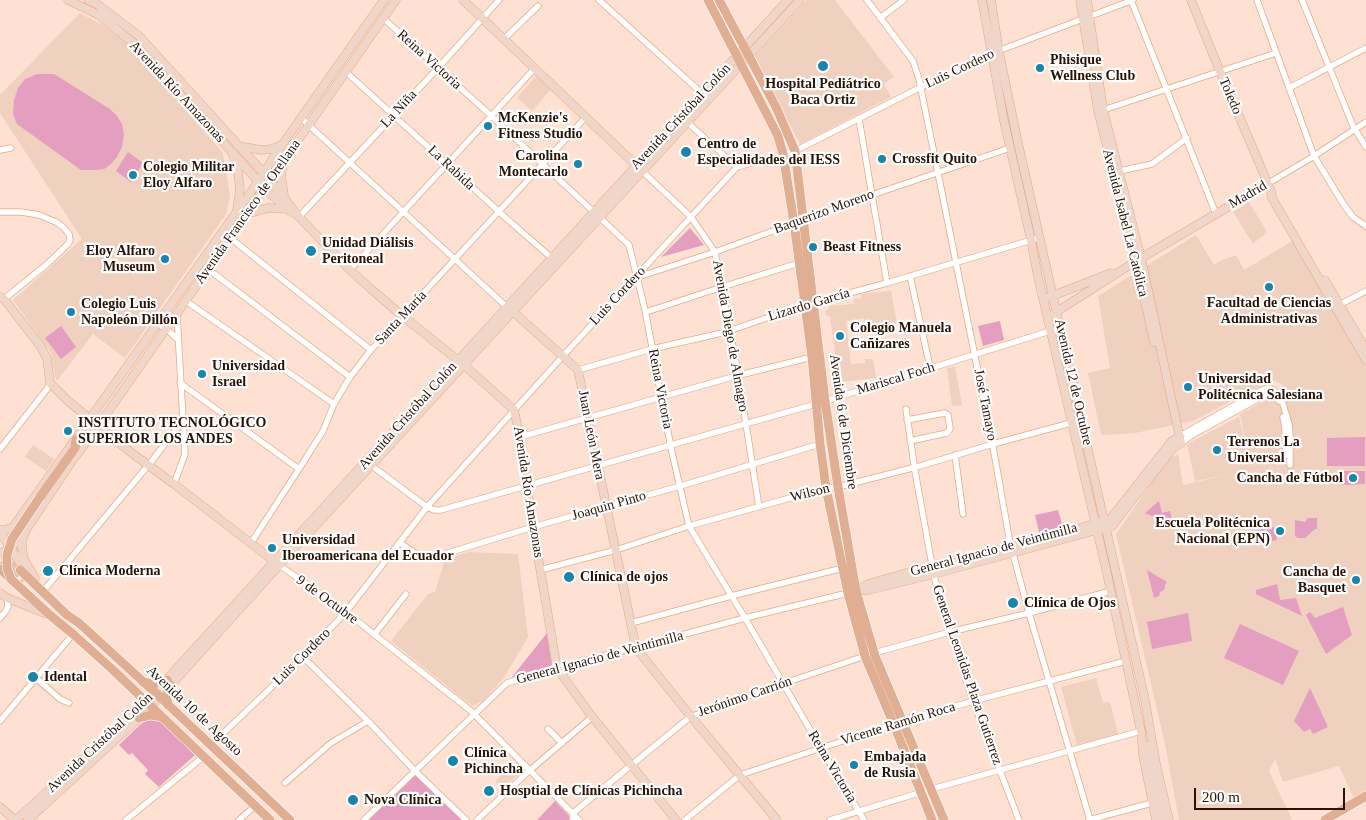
<!DOCTYPE html>
<html>
<head>
<meta charset="utf-8">
<style>
  body { margin:0 }
  #map { position:relative; width:1366px; height:820px; overflow:hidden; background:#fee1d2; font-family:"Times New Roman",serif }
  canvas { display:block }
  .scale { position:absolute; left:1194px; top:788px; width:151px; height:22px; box-sizing:border-box; border:2px solid #2b1204; border-top:0; padding-left:6px; font-size:15px; line-height:18px; white-space:nowrap; color:#2b1204; -webkit-text-stroke:4px #fff; paint-order:stroke }
</style>
</head>
<body>
<div id="map">
<canvas width="1366" height="820"></canvas>
<div class="scale">200 m</div>
</div>
<script>
const context = document.querySelector('canvas').getContext('2d');
context.lineJoin = 'round';
function paint(path, color) {
  context.fillStyle = color;
  context.fill(path, 'evenodd');
}
function shape(rows) {
  const path = new Path2D();
  for (const r of rows) {
    path.moveTo(r[0], r[1]);
    for (let i = 2; i < r.length; i += 2) path.lineTo(r[i], r[i + 1]);
  }
  return path;
}
function trace(path, color, width, dash) {
  context.strokeStyle = color;
  context.lineWidth = width;
  context.lineCap = dash ? 'butt' : 'round';
  context.setLineDash(dash || []);
  context.stroke(path);
}
function drawText(font, color, halo, rows, align = 'center') {
  context.font = font + ' "Times New Roman",serif';
  context.lineWidth = 4.5;
  context.setLineDash([]);
  context.textBaseline = 'middle';
  context.strokeStyle = halo;
  context.fillStyle = color;
  for (const [text, x, y, turn = 0] of rows) {
    context.save();
    context.translate(x, y);
    context.rotate((+turn || 0) * Math.PI / 180);
    context.textAlign = isNaN(turn) ? turn : align;
    if (halo) context.strokeText(text, 0, 0);
    context.fillText(text, 0, 0);
    context.restore();
  }
}
paint(shape([
  [807,0,835,0,894,77,884,84,891,97,800,144,755,56],
  [80,13,102,25,127,43,223,153,230,196,226,214,125,358,93,334,57,381,55,377,51,353,13,300,82,239,0,113,0,95],
  [536,76,551,89,532,111,517,98],
  [1249,202,1267,232,1253,244,1233,212],
  [1196,235,1214,265,1220,261,1236,255,1244,270,1296,239,1366,363,1366,790,1354,798,1339,766,1283,782,1275,759,1269,771,1292,820,1179,820,1165,744,1116,534,1168,459,1178,454,1183,485,1231,474,1195,481,1187,444,1239,417,1251,469,1240,414,1271,397,1285,395,1282,385,1276,381,1266,383,1193,421,1135,433,1101,435,1088,373,1110,368,1098,296],
  [891,291,897,323,865,328,864,318,846,321,851,364,865,363,865,359,873,359,876,378,839,382,834,381,832,377,837,373,834,343,830,317,826,315,825,311,829,309,829,306,854,304,854,299,861,298,861,294],
  [955,367,962,405,952,406,947,368],
  [33,445,54,459,46,471,25,457],
  [468,552,518,554,528,637,503,679,483,701,472,706,391,641,428,594,435,592,445,559],
  [1096,678,1103,703,1110,702,1118,734,1077,745,1061,687],
  [513,765,520,773,502,789,495,781]
]), '#f0d0bf');
paint(shape([
  [37,74,54,74,110,109,117,116,122,124,124,134,122,147,117,157,110,165,104,169,96,170,81,170,17,124,13,114,14,100,18,88,25,79],
  [128,152,143,163,131,182,116,171],
  [690,228,704,245,661,257],
  [1000,321,1004,340,983,346,978,326],
  [61,326,76,347,61,359,45,338],
  [1365,437,1365,466,1327,466,1327,438],
  [1365,471,1365,484,1341,485,1341,471],
  [1159,501,1162,513,1170,511,1173,526,1145,513],
  [1058,510,1063,527,1039,532,1035,515],
  [1308,518,1317,518,1317,529,1315,529,1305,538,1298,538,1295,536,1295,520,1305,522],
  [1274,527,1277,540,1254,544,1252,531],
  [1147,570,1167,582,1165,585,1164,590,1160,592,1159,596,1154,598],
  [1277,584,1280,600,1296,598,1302,616,1256,594,1256,590],
  [1343,607,1352,635,1326,654,1306,615,1310,612,1315,618],
  [1188,613,1192,641,1152,649,1147,622],
  [1240,624,1299,651,1283,685,1224,658],
  [547,633,552,666,512,677],
  [1310,688,1328,727,1313,734,1310,729,1304,732,1294,721],
  [148,720,162,722,195,755,159,787,145,774,148,770,132,753,129,755,119,745,142,723],
  [417,774,462,820,369,820],
  [555,801,569,816,569,820,537,820]
]), '#e49ec0');
trace(shape([
  [3,553,20,570],
  [0,563,22,583]
]), '#dec2b3', 9, [9, 4.5]);
const street = shape([
  [599,0,705,96],
  [867,0,913,61,919,79,992,441,1010,543,1029,613,1090,820],
  [1131,0,1216,214],
  [1257,0,1314,156,1344,205,1353,217,1366,226],
  [1302,0,1353,126,1366,147],
  [383,18,487,112,629,245,645,310,671,448,689,526,745,618,819,745,864,820],
  [880,18,904,0],
  [504,39,538,6],
  [346,72,506,218,554,260],
  [1289,88,1366,48],
  [1100,111,1276,53],
  [301,118,507,307],
  [859,119,887,283],
  [687,122,737,167],
  [0,150,11,148],
  [642,171,691,217,715,252,738,373,759,507],
  [1115,172,1152,164,1187,138],
  [1267,184,1311,158,1366,122],
  [0,212,22,212,39,215,56,222,63,227,69,234,70,240,68,244,46,265,4,299],
  [299,217,438,68,499,0],
  [227,242,234,241,371,350],
  [208,269,350,377],
  [350,270,535,68],
  [637,276,641,276,715,252,869,196,1010,148],
  [910,276,930,367],
  [186,301,334,404],
  [1337,306,1366,291],
  [646,312,722,287,799,263],
  [157,323,170,332,178,340],
  [578,370,652,349,726,332,801,306,887,283,1035,239],
  [180,383,299,469],
  [906,409,915,471,934,576,950,632,973,701,1019,820],
  [1283,417,1285,428,1286,455],
  [907,420,945,413,948,415,950,429,947,433,910,441],
  [1180,436,1260,391,1267,388,1272,389,1280,394,1289,424,1290,437,1290,465],
  [520,437,736,376,812,357],
  [1181,443,1192,435,1263,396,1268,394,1275,394,1277,396,1279,401],
  [0,449,47,389,50,383],
  [955,455,963,514],
  [368,463,427,507,434,510,441,510,816,404,1050,331,1056,330,1061,334],
  [174,484,185,454,177,314],
  [251,543,299,469,323,431,334,404,350,377,371,350,586,117],
  [400,543,418,555,438,556,533,527,684,485,820,444],
  [279,565,346,612,471,711,579,820],
  [540,570,616,550,689,526,826,488,838,487,920,466,993,444,1082,420],
  [45,589,151,462,177,428,182,416],
  [0,618,5,612,8,607,7,598],
  [631,623,735,595,843,568],
  [374,635,406,594],
  [874,653,950,632,1029,613,1111,591],
  [303,657,368,721,415,771,466,820],
  [36,678,60,699,69,703],
  [0,721,73,634],
  [548,729,562,743],
  [211,745,303,657,346,612,427,507,562,357,737,167,795,151,921,87,998,51,1133,0],
  [285,783,331,743,368,721],
  [126,820,203,757],
  [239,820,255,806],
  [364,820,507,683,558,668,745,618,848,593],
  [477,820,529,771,592,717],
  [573,820,573,813,690,717,758,692,865,656],
  [685,820,740,775,903,721,977,700,1126,661],
  [830,820,932,789,1141,731],
  [1089,820,1152,803]
]);
const secondary = shape([
  [68,0,97,14,136,45,264,188,291,212],
  [88,0,97,4,139,36,270,180,299,217,350,270,371,289,400,314,464,365,514,410,520,437,533,527,557,668,590,714,676,820],
  [463,0,639,168],
  [982,0,1004,121,1031,240,1038,277,1106,569,1141,731,1143,755,1156,820],
  [991,0,999,52,1018,143,1145,700,1156,764,1169,820],
  [1080,0,1098,111,1136,261,1154,342],
  [1191,0,1219,69,1271,191,1272,198,1366,360],
  [238,146,261,150,272,149,282,145],
  [233,155,238,172,240,189,237,210],
  [283,164,281,176,284,195],
  [247,214,268,208,288,209],
  [1325,280,1366,350],
  [0,297,4,299,41,347,47,359,50,383,68,401,133,454,174,484,279,565],
  [1047,298,1111,273],
  [510,309,578,370,636,648,688,713,777,820],
  [1053,314,1136,261,1267,184],
  [0,530,5,530,13,527,255,186,282,145,384,0],
  [0,535,3,537,21,564,28,570],
  [0,554,13,546,23,534],
  [35,578,24,559,22,548,22,540,26,530,72,461,98,426,208,269,396,0],
  [858,590,868,584,931,566,1011,547,1105,521,1111,518,1171,442,1180,436],
  [856,591,869,590,930,575,1112,526,1173,448,1181,443,1141,258,1103,109,1087,0],
  [0,593,7,598,47,614],
  [1145,745,1150,756,1163,820],
  [0,807,15,820],
  [16,820,146,702,507,307,788,0],
  [28,820,139,718,160,697,283,561,800,0]
]);
const primary = shape([
  [708,0,778,136,783,154,794,223,812,357,820,444,826,488,848,593,865,656,894,725,932,820],
  [719,0,776,107,795,151,825,401,838,487,856,591,875,656,944,820],
  [40,497,75,448,76,439],
  [0,569,51,616,73,634,113,670,270,820],
  [20,570,67,615,79,623,160,697,290,820],
  [143,682,152,684,167,680],
  [168,705,166,696,171,685],
  [139,718,151,715,162,717],
  [1325,820,1366,796]
]);
trace(street, '#eba682', 7);
trace(secondary, '#eba682', 9);
trace(primary, '#fff', 10);
trace(street, '#fff', 5.5);
trace(secondary, '#efd6c8', 8);
trace(primary, '#e0ae92', 9);
const primaryBridge = shape([
  [11,579,7,568,7,555,12,539,40,497]
]);
trace(primaryBridge, '#fff', 10, []);
trace(primaryBridge, '#e0ae92', 9);
for (const [x, y, r, color] of [
  [823,66,6,"#1785ac"],
  [1040,68,5,"#1785ac"],
  [488,126,5,"#1785ac"],
  [686,152,6,"#1785ac"],
  [882,159,5,"#1785ac"],
  [578,164,5,"#1785ac"],
  [133,175,5,"#1785ac"],
  [813,247,5,"#1785ac"],
  [311,251,6,"#1785ac"],
  [165,259,5,"#1785ac"],
  [1269,287,5,"#1785ac"],
  [71,312,5,"#1785ac"],
  [840,336,5,"#1785ac"],
  [202,374,5,"#1785ac"],
  [1188,387,5,"#1785ac"],
  [68,431,5,"#1785ac"],
  [1217,450,5,"#1785ac"],
  [1353,478,5,"#1785ac"],
  [1280,531,5,"#1785ac"],
  [272,548,5,"#1785ac"],
  [48,571,6,"#1785ac"],
  [569,577,6,"#1785ac"],
  [1356,580,5,"#1785ac"],
  [1013,603,6,"#1785ac"],
  [33,677,6,"#1785ac"],
  [453,761,6,"#1785ac"],
  [854,765,5,"#1785ac"],
  [489,791,6,"#1785ac"],
  [353,800,6,"#1785ac"]
]) {
  const dot = new Path2D();
  dot.arc(x, y, r, 0, 2 * Math.PI);
  context.fillStyle = color;
  context.fill(dot);
  trace(dot, '#fff', 2);
}
drawText('14px', '#2b1204', '#fff', [
  ["Reina Victoria",429,60,42],
  ["Luis Cordero",960,69,-25],
  ["Avenida Río Amazonas",177,92,47],
  ["Toledo",1230,96,67],
  ["La Niña",399,109,-47],
  ["Avenida Cristóbal Colón",681,117,-47],
  ["La Rabida",451,168,43],
  ["Madrid",1248,195,-30],
  ["Avenida Francisco de Orellana",248,212,-55],
  ["Baquerizo Moreno",824,212,-20],
  ["Avenida Isabel La Católica",1125,223,76],
  ["Luis Cordero",618,296,-47],
  ["Lizardo García",809,305,-17],
  ["Santa María",401,318,-47],
  ["Avenida Diego de Almagro",730,336,80],
  ["Mariscal Foch",896,379,-17],
  ["Avenida 12 de Octubre",1073,382,77],
  ["Reina Victoria",660,389,79],
  ["José Tamayo",985,405,79],
  ["Avenida Cristóbal Colón",408,416,-48],
  ["Avenida 6 de Diciembre",843,422,82],
  ["Juan León Mera",591,435,79],
  ["Avenida Río Amazonas",528,492,81],
  ["Wilson",810,493,-14],
  ["Joaquin Pinto",609,506,-16],
  ["General Ignacio de Veintimilla",994,550,-15],
  ["9 de Octubre",327,600,36],
  ["Luis Cordero",302,657,-45],
  ["General Ignacio de Veintimilla",600,658,-15],
  ["General Leonidas Plaza Gutierrez",967,675,71],
  ["Jerónimo Carrión",745,697,-19],
  ["Avenida 10 de Agosto",194,711,43],
  ["Vicente Ramón Roca",898,724,-17],
  ["Avenida Cristóbal Colón",100,743,-43],
  ["Reina Victoria",832,767,59]
]);
drawText('bold 14px', '#2b1204', '#fff', [
  ["Phisique",1050,60],
  ["Wellness Club",1050,76],
  ["Hospital Pediátrico",823,84,"center"],
  ["Baca Ortiz",823,100,"center"],
  ["McKenzie's",498,118],
  ["Fitness Studio",498,134],
  ["Centro de",697,144],
  ["Especialidades del IESS",697,160],
  ["Carolina",568,156,"right"],
  ["Montecarlo",568,172,"right"],
  ["Crossfit Quito",892,159],
  ["Colegio Militar",143,167],
  ["Eloy Alfaro",143,183],
  ["Unidad Diálisis",322,243],
  ["Peritoneal",322,259],
  ["Beast Fitness",823,247],
  ["Eloy Alfaro",155,251,"right"],
  ["Museum",155,267,"right"],
  ["Facultad de Ciencias",1269,303,"center"],
  ["Administrativas",1269,319,"center"],
  ["Colegio Luis",81,304],
  ["Napoleón Dillón",81,320],
  ["Colegio Manuela",850,328],
  ["Cañizares",850,344],
  ["Universidad",212,366],
  ["Israel",212,382],
  ["Universidad",1198,379],
  ["Politécnica Salesiana",1198,395],
  ["INSTITUTO TECNOLÓGICO",78,423],
  ["SUPERIOR LOS ANDES",78,439],
  ["Terrenos La",1227,442],
  ["Universal",1227,458],
  ["Cancha de Fútbol",1343,478,"right"],
  ["Escuela Politécnica",1270,523,"right"],
  ["Nacional (EPN)",1270,539,"right"],
  ["Universidad",282,540],
  ["Iberoamericana del Ecuador",282,556],
  ["Clínica Moderna",59,571],
  ["Cancha de",1346,572,"right"],
  ["Basquet",1346,588,"right"],
  ["Clínica de ojos",580,577],
  ["Clínica de Ojos",1024,603],
  ["Idental",44,677],
  ["Clínica",464,753],
  ["Pichincha",464,769],
  ["Embajada",864,757],
  ["de Rusia",864,773],
  ["Hosptial de Clínicas Pichincha",500,791],
  ["Nova Clínica",364,800]
], 'left');
</script>
</body>
</html>
